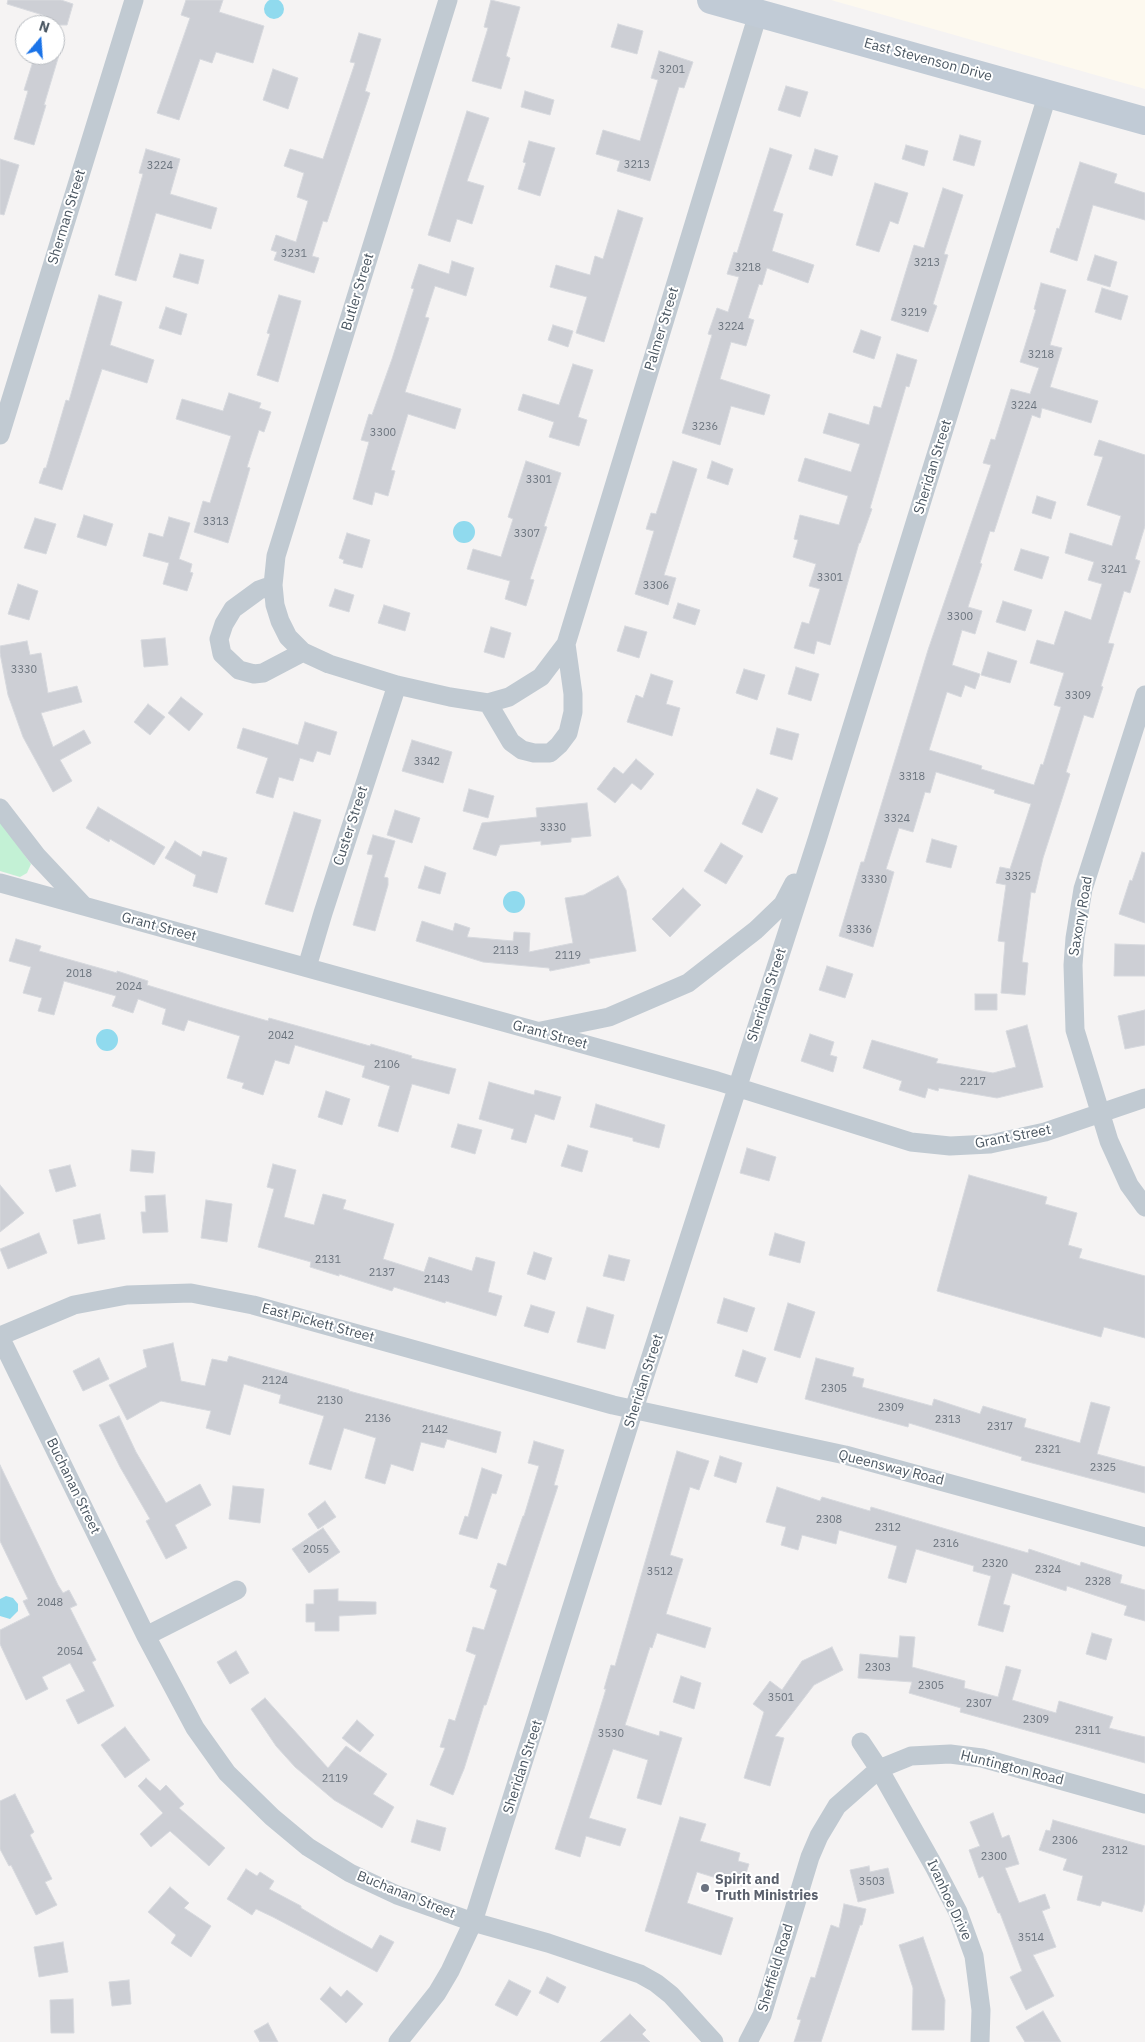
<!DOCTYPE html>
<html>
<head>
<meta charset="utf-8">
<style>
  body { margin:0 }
  #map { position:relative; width:1145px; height:2042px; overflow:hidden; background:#f5f3f3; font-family:"IBM Plex Sans",sans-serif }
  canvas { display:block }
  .north { position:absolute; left:15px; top:15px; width:50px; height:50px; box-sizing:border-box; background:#fff; border:1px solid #b7bbc0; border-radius:50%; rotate:18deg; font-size:14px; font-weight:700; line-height:20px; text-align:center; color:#4a5661 }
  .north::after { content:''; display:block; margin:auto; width:18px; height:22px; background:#1a73e8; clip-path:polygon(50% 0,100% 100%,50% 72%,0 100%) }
</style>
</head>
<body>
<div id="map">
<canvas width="1145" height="2042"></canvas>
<div class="north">N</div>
</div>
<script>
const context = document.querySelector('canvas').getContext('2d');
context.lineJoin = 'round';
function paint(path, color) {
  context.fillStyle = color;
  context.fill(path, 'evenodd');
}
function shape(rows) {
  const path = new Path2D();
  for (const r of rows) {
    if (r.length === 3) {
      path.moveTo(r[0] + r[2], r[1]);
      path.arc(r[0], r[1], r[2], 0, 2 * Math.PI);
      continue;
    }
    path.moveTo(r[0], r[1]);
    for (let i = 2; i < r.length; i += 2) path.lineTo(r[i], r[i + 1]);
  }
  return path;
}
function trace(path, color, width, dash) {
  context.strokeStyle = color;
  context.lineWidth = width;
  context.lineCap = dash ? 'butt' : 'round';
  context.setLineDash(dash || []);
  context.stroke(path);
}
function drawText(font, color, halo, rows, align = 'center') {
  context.font = font + ' "IBM Plex Sans",sans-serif';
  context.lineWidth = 4;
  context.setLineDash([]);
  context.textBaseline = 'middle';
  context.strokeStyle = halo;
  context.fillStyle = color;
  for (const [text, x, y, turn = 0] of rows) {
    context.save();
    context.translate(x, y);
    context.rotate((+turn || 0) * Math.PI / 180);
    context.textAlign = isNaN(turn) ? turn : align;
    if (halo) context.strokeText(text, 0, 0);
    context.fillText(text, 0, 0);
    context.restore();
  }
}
paint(shape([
  [831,0,1145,0,1145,89]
]), '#fdf9ef');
paint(shape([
  [0,821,31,864,27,873,20,877,0,871]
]), '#c3f1d5');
paint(shape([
  [274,9,10],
  [464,532,11],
  [514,902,11],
  [107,1040,11],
  [6,1596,13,1598,18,1604,18,1611,10,1619,0,1616,0,1599]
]), '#90daee');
const building = shape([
  [8,0,61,0,73,4,67,25,43,25,46,16,7,4,8,0],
  [186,0,223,0,219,12,264,26,253,63,216,52,212,63,200,59,179,120,157,113,190,18,181,15,186,0],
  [491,0,520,7,506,56,510,58,501,89,472,81,488,28,484,27,491,0],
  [618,24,643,31,637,54,611,47,618,24],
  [359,33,381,39,365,91,370,93,327,222,323,221,312,256,319,258,314,273,274,260,277,252,271,250,276,235,296,242,308,201,297,197,304,173,284,166,290,149,323,159,355,63,350,62,359,33],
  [659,51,693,62,684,88,679,87,650,181,617,171,620,161,596,154,603,130,640,141,658,80,651,78,659,51],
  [35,55,59,55,44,105,46,105,34,145,14,139,28,91,24,90,35,55],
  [273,69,298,78,288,109,263,100,273,69],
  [786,86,808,92,800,117,778,110,786,86],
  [525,91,554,100,550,115,521,107,525,91],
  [467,111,489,118,467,181,484,186,472,224,457,219,450,242,428,235,467,111],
  [960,135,981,141,974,166,953,160,960,135],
  [529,141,555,148,540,196,518,189,526,163,523,162,529,141],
  [906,145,928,151,924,166,902,159,906,145],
  [770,148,792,155,773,211,783,214,772,251,814,265,808,283,767,268,762,285,759,284,748,318,754,320,746,346,731,342,720,379,770,395,764,415,731,406,720,445,682,433,712,335,708,334,717,308,728,312,739,277,727,274,734,252,737,253,770,148],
  [146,149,180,159,170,194,217,208,211,229,156,213,136,281,115,275,143,174,139,173,146,149],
  [815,149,838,156,832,176,809,169,815,149],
  [0,159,19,165,4,215,0,214,0,159],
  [1080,162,1117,174,1114,183,1145,193,1145,220,1093,205,1077,261,1050,252,1057,228,1059,229,1080,162],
  [875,183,908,193,898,224,890,221,879,252,856,245,875,183],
  [943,188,963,195,944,254,948,255,933,304,937,306,928,332,891,320,914,245,924,248,943,188],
  [618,210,643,218,604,342,576,333,587,297,550,287,556,265,590,275,595,256,603,259,618,210],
  [180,254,204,260,198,284,173,277,180,254],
  [1095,255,1117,262,1110,287,1087,280,1095,255],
  [452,261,474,268,466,296,435,286,425,317,429,318,405,392,461,409,455,429,408,414,391,470,395,471,388,496,375,492,372,505,353,499,369,442,361,440,369,414,372,415,392,359,414,289,411,288,419,264,449,274,452,261],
  [1041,283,1066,290,1050,345,1062,348,1050,387,1098,401,1091,423,1042,408,1040,418,1032,415,994,532,990,531,980,563,982,564,968,607,982,611,975,634,962,630,952,665,980,674,975,689,965,685,961,697,947,692,929,750,982,766,981,769,1034,785,1041,764,1043,765,1061,707,1054,705,1064,673,1030,663,1037,640,1054,645,1065,611,1091,620,1102,584,1088,580,1094,562,1065,553,1070,533,1112,546,1121,516,1087,505,1103,457,1094,455,1099,440,1145,455,1145,526,1135,559,1140,561,1130,593,1124,591,1108,643,1114,644,1101,686,1103,687,1093,718,1084,715,1066,772,1070,774,1043,858,1035,893,1031,892,1022,962,1028,963,1025,995,1001,993,1005,942,998,941,1006,885,996,883,1000,867,1010,869,1031,804,994,793,995,790,936,772,930,793,925,792,913,832,899,828,886,869,894,872,873,947,839,936,861,862,864,862,928,650,991,465,983,463,991,439,995,440,1011,389,1030,394,1039,368,1020,362,1036,310,1034,309,1041,283],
  [1102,288,1128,296,1121,320,1095,312,1102,288],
  [99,295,122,302,110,345,154,360,147,383,102,369,62,490,39,483,44,468,46,468,66,400,69,401,99,295],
  [279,295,301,301,278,382,257,375,270,334,267,333,279,295],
  [166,307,187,314,181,335,159,328,166,307],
  [553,325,573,331,568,347,548,340,553,325],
  [861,330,881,337,874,359,853,352,861,330],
  [897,354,917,360,909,387,906,386,870,508,872,509,860,543,859,543,830,645,817,641,814,654,794,648,802,622,809,624,820,589,809,586,816,564,793,557,798,540,794,539,800,515,839,525,848,496,798,481,805,458,851,472,860,444,823,433,829,413,869,425,874,406,881,408,897,354],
  [573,364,593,370,578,417,587,420,579,446,549,437,554,422,518,410,523,394,559,405,573,364],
  [229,393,261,403,259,408,271,412,264,432,259,430,247,467,250,468,228,543,194,532,203,501,210,503,231,436,176,419,182,399,223,411,229,393],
  [526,461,561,473,544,526,547,527,530,579,534,580,526,606,505,599,510,581,467,569,473,549,501,557,513,519,508,517,526,461],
  [673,461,697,469,664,575,676,578,668,605,635,594,654,531,646,529,651,513,656,514,673,461],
  [712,461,733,469,728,485,707,478,712,461],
  [1037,496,1056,502,1051,519,1032,513,1037,496],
  [84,515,113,524,106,546,77,537,84,515],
  [169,517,190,523,179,559,192,564,190,572,193,573,187,591,163,584,169,563,143,556,149,533,163,537,169,517],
  [35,518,56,524,46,554,24,548,35,518],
  [347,533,370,540,362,568,343,563,344,560,339,558,347,533],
  [1021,549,1049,557,1042,579,1014,570,1021,549],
  [18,584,38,591,29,620,8,614,18,584],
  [335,589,354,595,349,612,329,606,335,589],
  [1003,601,1032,610,1025,631,996,622,1003,601],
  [678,603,700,610,695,625,673,618,678,603],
  [384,605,410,613,405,631,378,623,384,605],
  [625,626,647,632,639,658,617,651,625,626],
  [491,627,511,633,504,658,484,652,491,627],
  [165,638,168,665,144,667,141,640,165,638],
  [27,641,30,655,41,653,48,693,77,686,82,702,41,713,53,747,84,730,91,743,60,760,72,781,53,792,23,737,8,695,0,653,0,646,27,641],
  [988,652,1017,661,1010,683,981,675,988,652],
  [796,667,819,674,811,701,788,694,796,667],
  [744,669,765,675,757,700,736,693,744,669],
  [651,674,673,681,666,704,680,708,672,736,627,722,636,695,643,698,651,674],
  [181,697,203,714,189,731,168,713,181,697],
  [148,704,165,717,150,735,134,722,148,704],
  [305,722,337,732,330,755,317,751,313,762,300,758,293,781,279,777,273,798,256,793,268,758,237,748,243,728,298,745,305,722],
  [777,728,799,734,792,760,770,754,777,728],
  [412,740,452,752,443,783,402,771,412,740],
  [636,759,654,774,641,790,632,783,615,803,597,789,614,767,623,774,636,759],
  [469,789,494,796,488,818,463,811,469,789],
  [757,789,778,798,762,833,742,824,757,789],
  [587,803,591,836,571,838,571,842,541,845,541,841,500,845,496,856,473,849,482,823,537,817,536,808,587,803],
  [98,807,165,847,154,865,110,839,109,842,86,828,98,807],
  [395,810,420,818,412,843,387,835,395,810],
  [294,812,321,820,293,912,265,904,294,812],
  [373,835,395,841,384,877,388,878,388,885,375,931,353,925,373,855,367,854,373,835],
  [932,839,957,846,951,868,926,862,932,839],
  [175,841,201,857,203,851,227,858,217,893,193,886,196,875,165,858,175,841],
  [721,843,743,856,726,884,704,871,721,843],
  [1142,852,1145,853,1145,923,1119,914,1130,880,1132,881,1142,852],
  [425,866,446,873,440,894,418,888,425,866],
  [618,876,626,890,636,951,589,959,590,963,550,971,549,968,483,962,416,941,422,921,453,931,455,923,470,928,467,937,513,941,514,932,530,933,529,952,573,943,565,898,584,895,618,876],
  [683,888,701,905,670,937,652,919,683,888],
  [16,939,41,946,39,951,117,973,117,971,148,981,147,985,219,1007,268,1021,269,1018,370,1046,371,1044,412,1056,411,1058,456,1069,449,1094,412,1084,398,1132,378,1126,390,1086,362,1077,365,1066,295,1045,289,1064,275,1060,263,1095,242,1088,244,1083,227,1078,240,1036,188,1020,184,1031,162,1024,166,1009,138,999,133,1013,112,1006,116,996,64,981,54,1015,38,1011,42,998,23,993,31,967,9,961,16,939],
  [1115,944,1145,945,1145,976,1114,976,1115,944],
  [827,966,853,974,845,998,819,990,827,966],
  [975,994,997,994,997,1010,975,1010,975,994],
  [1145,1010,1145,1045,1125,1049,1118,1016,1145,1010],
  [1027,1025,1043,1087,997,1098,939,1088,938,1091,928,1088,925,1098,899,1090,902,1081,863,1068,872,1040,938,1059,936,1063,993,1073,1016,1067,1006,1031,1027,1025],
  [810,1034,834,1042,830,1055,837,1057,833,1072,801,1061,810,1034],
  [489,1082,534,1095,535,1090,561,1097,554,1120,535,1114,526,1143,511,1139,514,1129,479,1119,489,1082],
  [326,1091,350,1099,342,1125,318,1117,326,1091],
  [596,1104,665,1125,659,1148,633,1141,633,1138,590,1127,596,1104],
  [458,1124,482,1130,475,1154,451,1147,458,1124],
  [568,1145,588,1151,582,1172,561,1166,568,1145],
  [747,1148,776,1157,769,1181,740,1173,747,1148],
  [132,1150,155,1152,153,1173,130,1171,132,1150],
  [273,1164,296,1170,284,1217,314,1225,323,1194,346,1200,343,1209,394,1224,383,1259,424,1272,429,1257,472,1271,476,1257,495,1262,488,1292,502,1296,496,1316,446,1301,445,1303,394,1287,392,1291,339,1274,339,1276,310,1267,311,1262,258,1247,274,1189,267,1187,273,1164],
  [70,1165,76,1186,56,1192,49,1170,70,1165],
  [969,1175,1047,1197,1045,1204,1077,1213,1068,1245,1082,1249,1079,1258,1145,1276,1145,1338,1104,1327,1101,1337,937,1291,969,1175],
  [0,1185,24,1213,0,1232,0,1185],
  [165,1195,168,1232,143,1233,141,1212,146,1212,145,1196,165,1195],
  [206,1200,232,1204,227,1242,201,1238,206,1200],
  [100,1214,105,1239,78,1244,73,1220,100,1214],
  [39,1233,47,1253,8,1269,0,1249,39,1233],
  [775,1233,805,1242,800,1263,769,1255,775,1233],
  [534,1252,552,1258,545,1280,527,1274,534,1252],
  [609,1255,630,1260,624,1281,603,1276,609,1255],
  [724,1298,755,1308,747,1332,717,1323,724,1298],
  [788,1303,815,1312,800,1358,774,1350,788,1303],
  [531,1305,555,1312,548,1333,524,1326,531,1305],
  [587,1307,614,1315,605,1349,577,1342,587,1307],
  [173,1343,181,1381,205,1386,212,1359,227,1362,229,1356,349,1390,349,1391,501,1432,496,1453,447,1439,444,1448,421,1442,413,1471,391,1464,385,1484,365,1478,376,1438,344,1428,331,1470,309,1464,324,1416,279,1403,281,1395,244,1384,230,1435,206,1428,211,1411,161,1401,127,1420,109,1385,147,1367,143,1350,173,1343],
  [743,1350,766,1358,757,1383,735,1376,743,1350],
  [99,1358,109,1379,83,1391,73,1371,99,1358],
  [816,1358,854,1368,852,1376,864,1379,862,1387,932,1406,934,1399,980,1414,983,1406,1026,1419,1024,1427,1080,1443,1091,1402,1110,1407,1097,1454,1145,1467,1145,1493,1021,1460,1022,1457,909,1423,908,1427,805,1399,816,1358],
  [119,1416,136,1452,166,1503,200,1484,211,1505,175,1525,187,1548,166,1559,146,1521,150,1519,120,1467,99,1425,119,1416],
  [534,1441,564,1450,554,1485,558,1486,486,1705,484,1705,464,1769,453,1795,430,1785,445,1748,440,1747,449,1719,455,1721,476,1655,466,1651,473,1627,484,1630,497,1590,490,1587,498,1563,506,1566,523,1516,524,1516,539,1466,528,1463,534,1441],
  [677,1451,709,1461,699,1490,690,1487,670,1555,683,1559,666,1614,711,1628,705,1648,657,1633,652,1648,650,1647,625,1725,659,1736,660,1731,682,1738,661,1805,637,1798,648,1760,613,1749,589,1818,626,1829,620,1846,586,1836,580,1857,555,1849,590,1741,606,1689,604,1689,611,1665,615,1666,677,1451],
  [720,1456,742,1463,736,1483,714,1476,720,1456],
  [0,1465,58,1585,63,1593,69,1590,77,1605,70,1608,96,1660,92,1662,114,1706,78,1724,66,1700,85,1691,70,1663,42,1677,48,1689,26,1700,0,1644,0,1630,30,1615,23,1601,28,1599,0,1541,0,1465],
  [482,1468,502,1475,496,1494,492,1493,477,1539,459,1534,465,1516,468,1517,482,1468],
  [233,1486,264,1489,260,1523,229,1519,233,1486],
  [777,1487,820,1501,822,1497,870,1511,871,1507,1028,1553,1029,1549,1080,1566,1081,1562,1122,1575,1120,1583,1145,1590,1145,1621,1124,1615,1127,1606,1067,1586,1066,1591,1012,1573,1003,1604,1010,1606,1003,1632,978,1625,991,1576,973,1571,974,1566,916,1549,906,1583,888,1578,897,1546,839,1530,836,1544,802,1535,798,1550,781,1545,786,1527,766,1522,777,1487],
  [325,1501,336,1517,318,1529,308,1514,325,1501],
  [323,1528,340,1552,309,1573,292,1549,323,1528],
  [338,1589,338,1601,376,1602,376,1614,339,1616,339,1631,315,1631,315,1622,306,1622,306,1604,314,1604,314,1590,338,1589],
  [1092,1633,1112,1639,1106,1660,1086,1654,1092,1633],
  [900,1636,915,1637,912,1667,965,1681,964,1688,998,1697,1006,1666,1021,1670,1012,1700,1056,1713,1059,1701,1113,1717,1109,1728,1145,1737,1145,1763,960,1712,961,1708,909,1693,912,1682,858,1678,860,1654,898,1658,900,1636],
  [832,1647,843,1670,814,1685,775,1736,784,1738,770,1786,744,1778,764,1712,753,1704,770,1681,782,1690,802,1661,832,1647],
  [236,1651,249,1673,230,1684,217,1662,236,1651],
  [681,1676,701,1683,694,1709,673,1702,681,1676],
  [265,1698,328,1768,346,1746,387,1774,373,1794,394,1807,382,1828,334,1800,295,1767,276,1746,251,1709,265,1698],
  [357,1720,374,1735,360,1752,342,1738,357,1720],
  [125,1727,150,1760,125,1778,101,1745,125,1727],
  [146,1778,160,1791,166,1785,184,1804,179,1808,225,1848,209,1866,170,1831,151,1847,140,1834,163,1813,138,1786,146,1778],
  [15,1794,34,1832,30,1835,52,1879,45,1882,57,1905,36,1915,11,1865,9,1866,0,1849,0,1801,15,1794],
  [993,1813,1002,1838,1009,1835,1019,1864,1005,1868,1019,1903,1045,1894,1050,1908,1042,1911,1056,1947,1033,1955,1054,1996,1026,2010,1010,1977,1022,1971,1000,1913,998,1913,983,1876,979,1878,969,1850,980,1846,970,1822,993,1813],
  [680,1817,706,1824,700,1841,740,1853,738,1861,749,1864,742,1886,697,1872,687,1903,733,1918,721,1955,645,1931,680,1817],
  [417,1820,446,1828,440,1851,411,1842,417,1820],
  [1053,1820,1145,1846,1145,1902,1142,1912,1102,1901,1100,1906,1077,1900,1083,1876,1063,1870,1067,1859,1039,1850,1046,1830,1050,1831,1053,1820],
  [869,1866,870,1872,888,1868,894,1893,858,1902,850,1870,869,1866],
  [246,1869,257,1876,260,1872,274,1881,269,1889,301,1906,301,1908,334,1928,372,1949,380,1935,394,1942,377,1972,273,1917,256,1909,252,1915,227,1899,246,1869],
  [170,1887,189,1903,184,1908,211,1926,191,1957,171,1943,176,1935,148,1912,170,1887],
  [844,1904,866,1909,862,1925,860,1925,821,2042,794,2042,801,2020,797,2019,811,1977,815,1978,831,1925,839,1928,844,1904],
  [923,1937,945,2000,944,2030,912,2030,913,1988,899,1945,923,1937],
  [63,1942,68,1972,39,1977,34,1947,63,1942],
  [547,1977,566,1987,558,2003,539,1993,547,1977],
  [129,1980,131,2004,112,2006,109,1982,129,1980],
  [509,1980,531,1991,517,2016,495,2005,509,1980],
  [330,1987,341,1997,347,1990,363,2004,346,2023,320,1999,330,1987],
  [73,1999,74,2033,51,2033,50,2000,73,1999],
  [1043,2011,1061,2042,1025,2042,1016,2027,1043,2011],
  [630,2014,646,2030,642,2034,650,2042,600,2042,630,2014],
  [268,2023,278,2042,260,2042,254,2031,268,2023]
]);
paint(building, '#cdcfd5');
trace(building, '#d7d9de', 1);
trace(shape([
  [448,0,276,556,273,585,275,605,280,621,288,637,303,652,329,664,397,685,450,697,488,703,511,742,522,750,534,753,550,753,559,745,568,733,573,712,573,694,566,644],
  [0,435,134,0],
  [273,585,259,590,233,609,224,624,219,639,222,654,239,670,254,674,263,673,303,652],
  [1145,695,1083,889,1075,938,1073,965,1075,1030,1109,1141,1129,1185,1145,1207],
  [488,703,509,697,541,677,566,644,758,14],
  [0,808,37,856,84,906],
  [0,883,717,1081,911,1142,950,1146,990,1144,1045,1132,1145,1098],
  [307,967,323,913,397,685],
  [541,1031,609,1017,688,983,756,930,783,904,794,883],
  [0,1336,74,1305,127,1295,191,1293,253,1305,613,1405,845,1455,1145,1537],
  [0,1337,146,1636,195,1728,227,1773,272,1817,308,1847,350,1873,397,1895,473,1922,548,1943,640,1974,656,1983,671,1995,714,2042],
  [146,1636,237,1590],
  [861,1742,879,1769,935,1868,958,1912,974,1956,981,2010,980,2042],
  [398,2042,437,1993,450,1971,473,1922,634,1409,817,840,1048,93],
  [748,2042,762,2015,810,1857,819,1836,837,1806,879,1769,911,1756,950,1754,982,1758,1145,1804]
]), '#c1cad2', 19);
trace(shape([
  [711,0,1145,121]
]), '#c1cbd6', 28);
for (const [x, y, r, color] of [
  [705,1888,5,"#6b7280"]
]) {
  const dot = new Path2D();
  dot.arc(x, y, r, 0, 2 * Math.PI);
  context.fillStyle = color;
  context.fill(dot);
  trace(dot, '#fff', 2);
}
drawText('11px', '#6b747e', null, [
  ["3201",672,70],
  ["3213",637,165],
  ["3224",160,166],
  ["3231",294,254],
  ["3213",927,263],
  ["3218",748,268],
  ["3219",914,313],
  ["3224",731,327],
  ["3218",1041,355],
  ["3224",1024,406],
  ["3236",705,427],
  ["3300",383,433],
  ["3301",539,480],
  ["3313",216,522],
  ["3307",527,534],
  ["3241",1114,570],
  ["3301",830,578],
  ["3306",656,586],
  ["3300",960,617],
  ["3330",24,670],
  ["3309",1078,696],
  ["3342",427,762],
  ["3318",912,777],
  ["3324",897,819],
  ["3330",553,828],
  ["3325",1018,877],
  ["3330",874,880],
  ["3336",859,930],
  ["2113",506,951],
  ["2119",568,956],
  ["2018",79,974],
  ["2024",129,987],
  ["2042",281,1036],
  ["2106",387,1065],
  ["2217",973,1082],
  ["2131",328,1260],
  ["2137",382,1273],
  ["2143",437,1280],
  ["2124",275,1381],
  ["2305",834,1389],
  ["2130",330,1401],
  ["2309",891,1408],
  ["2136",378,1419],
  ["2313",948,1420],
  ["2317",1000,1427],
  ["2142",435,1430],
  ["2321",1048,1450],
  ["2325",1103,1468],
  ["2308",829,1520],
  ["2312",888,1528],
  ["2316",946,1544],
  ["2055",316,1550],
  ["2320",995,1564],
  ["2324",1048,1570],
  ["3512",660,1572],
  ["2328",1098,1582],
  ["2048",50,1603],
  ["2054",70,1652],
  ["2303",878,1668],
  ["2305",931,1686],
  ["3501",781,1698],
  ["2307",979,1704],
  ["2309",1036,1720],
  ["2311",1088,1731],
  ["3530",611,1734],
  ["2119",335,1779],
  ["2306",1065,1841],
  ["2312",1115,1851],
  ["2300",994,1857],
  ["3503",872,1882],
  ["3514",1031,1938]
]);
drawText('14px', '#4a5661', '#fff', [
  ["East Stevenson Drive",928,60,15],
  ["Sherman Street",67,217,-73],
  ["Butler Street",358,292,-73],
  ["Palmer Street",662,329,-73],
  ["Sheridan Street",933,467,-73],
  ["Custer Street",351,826,-72],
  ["Saxony Road",1081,916,-80],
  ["Grant Street",159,927,15],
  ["Sheridan Street",767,995,-72],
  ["Grant Street",550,1035,15],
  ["Grant Street",1013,1137,-11],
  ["East Pickett Street",318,1323,15],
  ["Sheridan Street",644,1381,-72],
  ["Queensway Road",891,1468,14],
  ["Buchanan Street",73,1486,64],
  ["Sheridan Street",523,1767,-72],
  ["Huntington Road",1012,1768,14],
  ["Buchanan Street",406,1895,22],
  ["Ivanhoe Drive",949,1900,65],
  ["Sheffield Road",776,1968,-73]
]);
drawText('bold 14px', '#5b616d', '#fff', [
  ["Spirit and",715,1880],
  ["Truth Ministries",715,1896]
], 'left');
</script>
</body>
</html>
